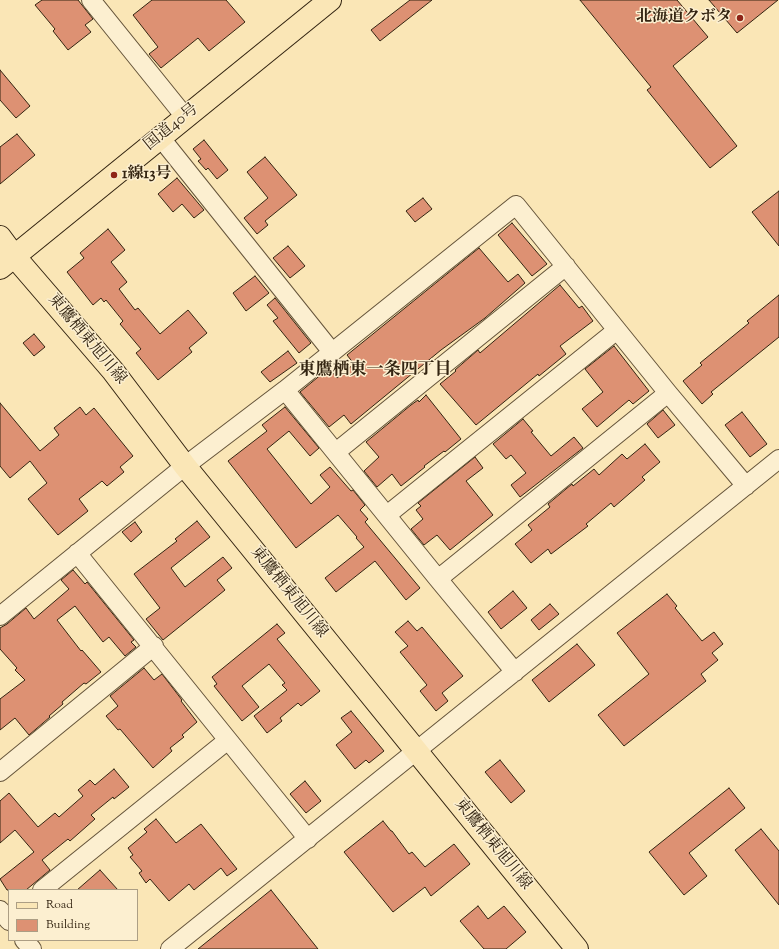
<!DOCTYPE html>
<html>
<head>
<meta charset="utf-8">
<style>
  body { margin:0 }
  #map { position:relative; width:779px; height:949px; overflow:hidden; background:#fae6b6; font-family:"Sorts Mill Goudy",serif }
  canvas { display:block }
  .legend { position:absolute; left:8px; top:889px; width:130px; height:52px; box-sizing:border-box; background:#fcefd0; border:1px solid #ac9e84; margin:0; padding:5px 7px; list-style:none; font-size:12px; color:#332411 }
  .legend li { display:flex; align-items:center; gap:8px; height:20px }
  .legend b { width:20px; border:1px solid #ac9e84 }
</style>
</head>
<body>
<div id="map">
<canvas width="779" height="949"></canvas>
<ul class="legend">
<li><b style="height:5px;background:#fae6b6"></b>Road</li>
<li><b style="height:11px;background:#dd9173"></b>Building</li>
</ul>
</div>
<script>
const context = document.querySelector('canvas').getContext('2d');
context.lineJoin = 'round';
function paint(path, color) {
  context.fillStyle = color;
  context.fill(path, 'evenodd');
}
function shape(rows) {
  const path = new Path2D();
  for (const r of rows) {
    path.moveTo(r[0], r[1]);
    for (let i = 2; i < r.length; i += 2) path.lineTo(r[i], r[i + 1]);
  }
  return path;
}
function trace(path, color, width, dash) {
  context.strokeStyle = color;
  context.lineWidth = width;
  context.lineCap = dash ? 'butt' : 'round';
  context.setLineDash(dash || []);
  context.stroke(path);
}
function drawText(font, color, halo, rows, align = 'center') {
  context.font = font + ' "Sorts Mill Goudy","Noto Serif JP",serif';
  context.lineWidth = 3;
  context.setLineDash([]);
  context.textBaseline = 'middle';
  context.strokeStyle = halo;
  context.fillStyle = color;
  for (const [text, x, y, turn = 0] of rows) {
    context.save();
    context.translate(x, y);
    context.rotate((+turn || 0) * Math.PI / 180);
    context.textAlign = isNaN(turn) ? turn : align;
    if (halo) context.strokeText(text, 0, 0);
    context.fillText(text, 0, 0);
    context.restore();
  }
}
const building = shape([
  [42,0,78,0,93,19,85,25,91,32,68,50,53,31,55,29,35,5,42,0],
  [152,0,226,0,245,22,209,51,198,38,161,68,149,54,158,47,133,15,152,0],
  [410,0,432,0,380,41,371,30,410,0],
  [580,0,677,0,708,37,673,66,737,146,710,168,647,90,651,87,580,0],
  [709,0,778,0,737,33,709,0],
  [0,70,30,106,16,118,0,100,0,70],
  [17,134,35,155,0,184,0,147,17,134],
  [204,140,228,170,217,179,208,168,206,170,198,161,201,159,193,149,204,140],
  [265,157,297,195,265,221,268,225,257,234,244,218,268,198,247,172,265,157],
  [177,178,204,210,194,218,182,204,173,212,158,194,177,178],
  [779,191,779,246,752,212,779,191],
  [423,198,432,209,415,222,406,211,423,198],
  [512,223,547,264,532,276,498,235,512,223],
  [108,229,125,250,111,262,127,282,119,289,135,310,138,308,160,334,188,310,207,333,189,348,192,352,158,380,136,353,141,349,120,324,123,321,106,300,104,302,101,298,93,305,67,272,84,258,80,253,108,229],
  [288,246,305,266,290,278,273,258,288,246],
  [479,248,508,282,518,274,525,283,485,318,441,350,351,424,344,415,329,427,300,392,329,368,337,378,354,364,347,355,479,248],
  [255,276,269,293,246,311,233,293,255,276],
  [560,285,579,308,582,306,593,321,560,346,566,354,539,376,538,374,476,425,440,384,456,371,455,370,478,350,480,353,560,285],
  [779,295,779,337,711,392,713,394,702,404,683,381,702,365,700,363,749,323,747,321,779,295],
  [275,298,311,343,299,353,273,321,278,318,267,305,275,298],
  [34,334,45,347,34,356,23,343,34,334],
  [614,346,649,391,633,404,629,400,597,427,582,409,603,392,585,369,614,346],
  [288,351,297,363,270,382,261,372,288,351],
  [426,395,461,439,445,452,444,451,424,466,425,467,401,486,392,474,377,487,364,471,379,457,366,442,411,405,418,400,419,402,426,395],
  [0,403,40,451,59,435,54,428,80,407,86,415,94,408,133,456,120,467,124,472,107,486,102,481,79,499,88,511,58,535,28,499,47,483,30,461,10,478,0,466,0,403],
  [285,407,319,448,310,456,289,431,267,449,311,504,330,487,320,475,330,467,351,491,353,490,365,505,360,510,368,519,365,522,420,588,406,600,375,561,336,592,325,578,364,547,356,538,357,537,338,515,296,548,228,461,267,431,262,425,285,407],
  [663,410,675,425,658,438,647,424,663,410],
  [742,412,767,444,750,457,725,425,742,412],
  [523,419,533,431,531,432,551,456,574,437,583,448,520,497,511,485,526,473,511,455,506,459,493,444,523,419],
  [645,444,660,462,642,477,645,480,614,507,611,503,586,524,588,526,551,554,548,549,531,563,515,544,532,530,528,525,550,507,548,504,572,484,573,486,594,469,599,475,622,454,627,459,645,444],
  [475,457,483,468,466,481,493,515,450,550,437,535,424,545,411,529,423,519,416,510,421,506,418,503,475,457],
  [197,521,210,537,171,568,185,587,223,557,232,568,217,580,225,590,163,640,146,619,160,608,134,574,177,541,175,539,197,521],
  [135,522,142,532,131,542,122,532,135,522],
  [73,570,85,584,87,582,134,640,131,642,136,647,125,656,109,637,103,642,75,606,57,620,81,651,82,650,101,672,86,684,84,683,62,702,63,704,49,716,50,717,29,735,15,718,0,730,0,699,25,680,15,670,17,668,0,649,0,628,7,624,26,608,34,619,69,589,61,580,73,570],
  [513,591,527,608,501,629,488,612,513,591],
  [667,594,677,606,675,608,702,641,714,632,723,644,712,653,718,660,701,674,706,681,624,746,598,715,649,674,617,633,667,594],
  [550,604,559,614,539,630,531,620,550,604],
  [408,621,417,631,422,627,463,676,442,693,448,701,436,711,420,691,427,685,400,652,408,646,395,632,408,621],
  [277,624,285,633,277,639,320,691,301,706,298,703,280,718,282,721,267,733,254,716,287,690,282,685,285,683,269,664,242,686,259,707,242,721,214,686,217,684,212,677,277,624],
  [577,644,595,665,549,702,532,680,577,644],
  [144,668,154,680,162,674,182,700,181,701,197,722,182,735,184,737,170,748,172,751,153,768,120,729,118,730,106,716,118,706,110,696,144,668],
  [351,711,384,751,369,763,366,760,355,769,336,745,352,732,341,718,351,711],
  [500,760,525,791,511,803,485,772,500,760],
  [114,769,129,787,114,799,113,797,91,815,95,819,70,841,68,839,42,860,50,870,26,890,7,890,0,879,34,852,15,830,0,843,0,801,9,793,38,827,55,813,59,817,83,796,78,790,90,780,95,785,114,769],
  [305,781,321,801,306,813,290,794,305,781],
  [729,788,745,808,689,853,707,876,684,895,649,852,729,788],
  [156,819,176,843,201,824,237,869,227,876,221,868,194,890,189,884,169,901,150,879,146,883,139,873,142,871,130,857,133,855,128,848,147,832,144,829,156,819],
  [383,821,391,831,392,831,409,854,412,852,425,867,454,844,470,864,431,896,425,887,393,912,344,852,383,821],
  [761,829,779,851,779,905,735,850,761,829],
  [100,870,118,890,77,890,100,870],
  [271,890,318,949,198,949,271,890],
  [478,906,488,919,504,906,526,932,506,949,484,949,460,921,478,906]
]);
paint(building, '#dd9173');
trace(building, '#332411', 1);
const street = shape([
  [91,0,186,118],
  [160,137,332,352],
  [285,390,438,579,515,672],
  [336,452,566,266],
  [387,515,617,330],
  [77,553,308,839],
  [438,579,668,393],
  [0,616,185,466,285,390,516,205,668,393,746,486],
  [0,772,154,646],
  [42,890,228,740],
  [0,910,9,921],
  [24,940,32,949],
  [170,949,779,459]
]);
const primary = shape([
  [0,237,14,256,113,371,185,466,577,949]
]);
const highway = shape([
  [0,268,330,0]
]);
trace(street, '#65543a', 20);
trace(primary, '#332411', 24);
trace(highway, '#332411', 24);
trace(street, '#fcefd0', 18);
trace(primary, '#fae6b6', 22);
trace(highway, '#fae6b6', 22);
for (const [x, y, r, color] of [
  [740,18,4,"#8f2418"],
  [114,175,4,"#8f2418"]
]) {
  const dot = new Path2D();
  dot.arc(x, y, r, 0, 2 * Math.PI);
  context.fillStyle = color;
  context.fill(dot);
  trace(dot, '#fcefd0', 1.5);
}
drawText('bold 16px', '#332411', '#fcefd0', [
  ["北海道クボタ",732,18],
  ["1線13号",122,175,"left"]
], 'right');
drawText('16px', '#332411', '#fcefd0', [
  ["国道40号",172,128,-39],
  ["東鷹栖東旭川線",86,340,50],
  ["東鷹栖東旭川線",288,593,51],
  ["東鷹栖東旭川線",492,845,51]
]);
drawText('bold 17px', '#332411', '#fcefd0', [
  ["東鷹栖東一条四丁目",375,371]
]);
</script>
</body>
</html>
